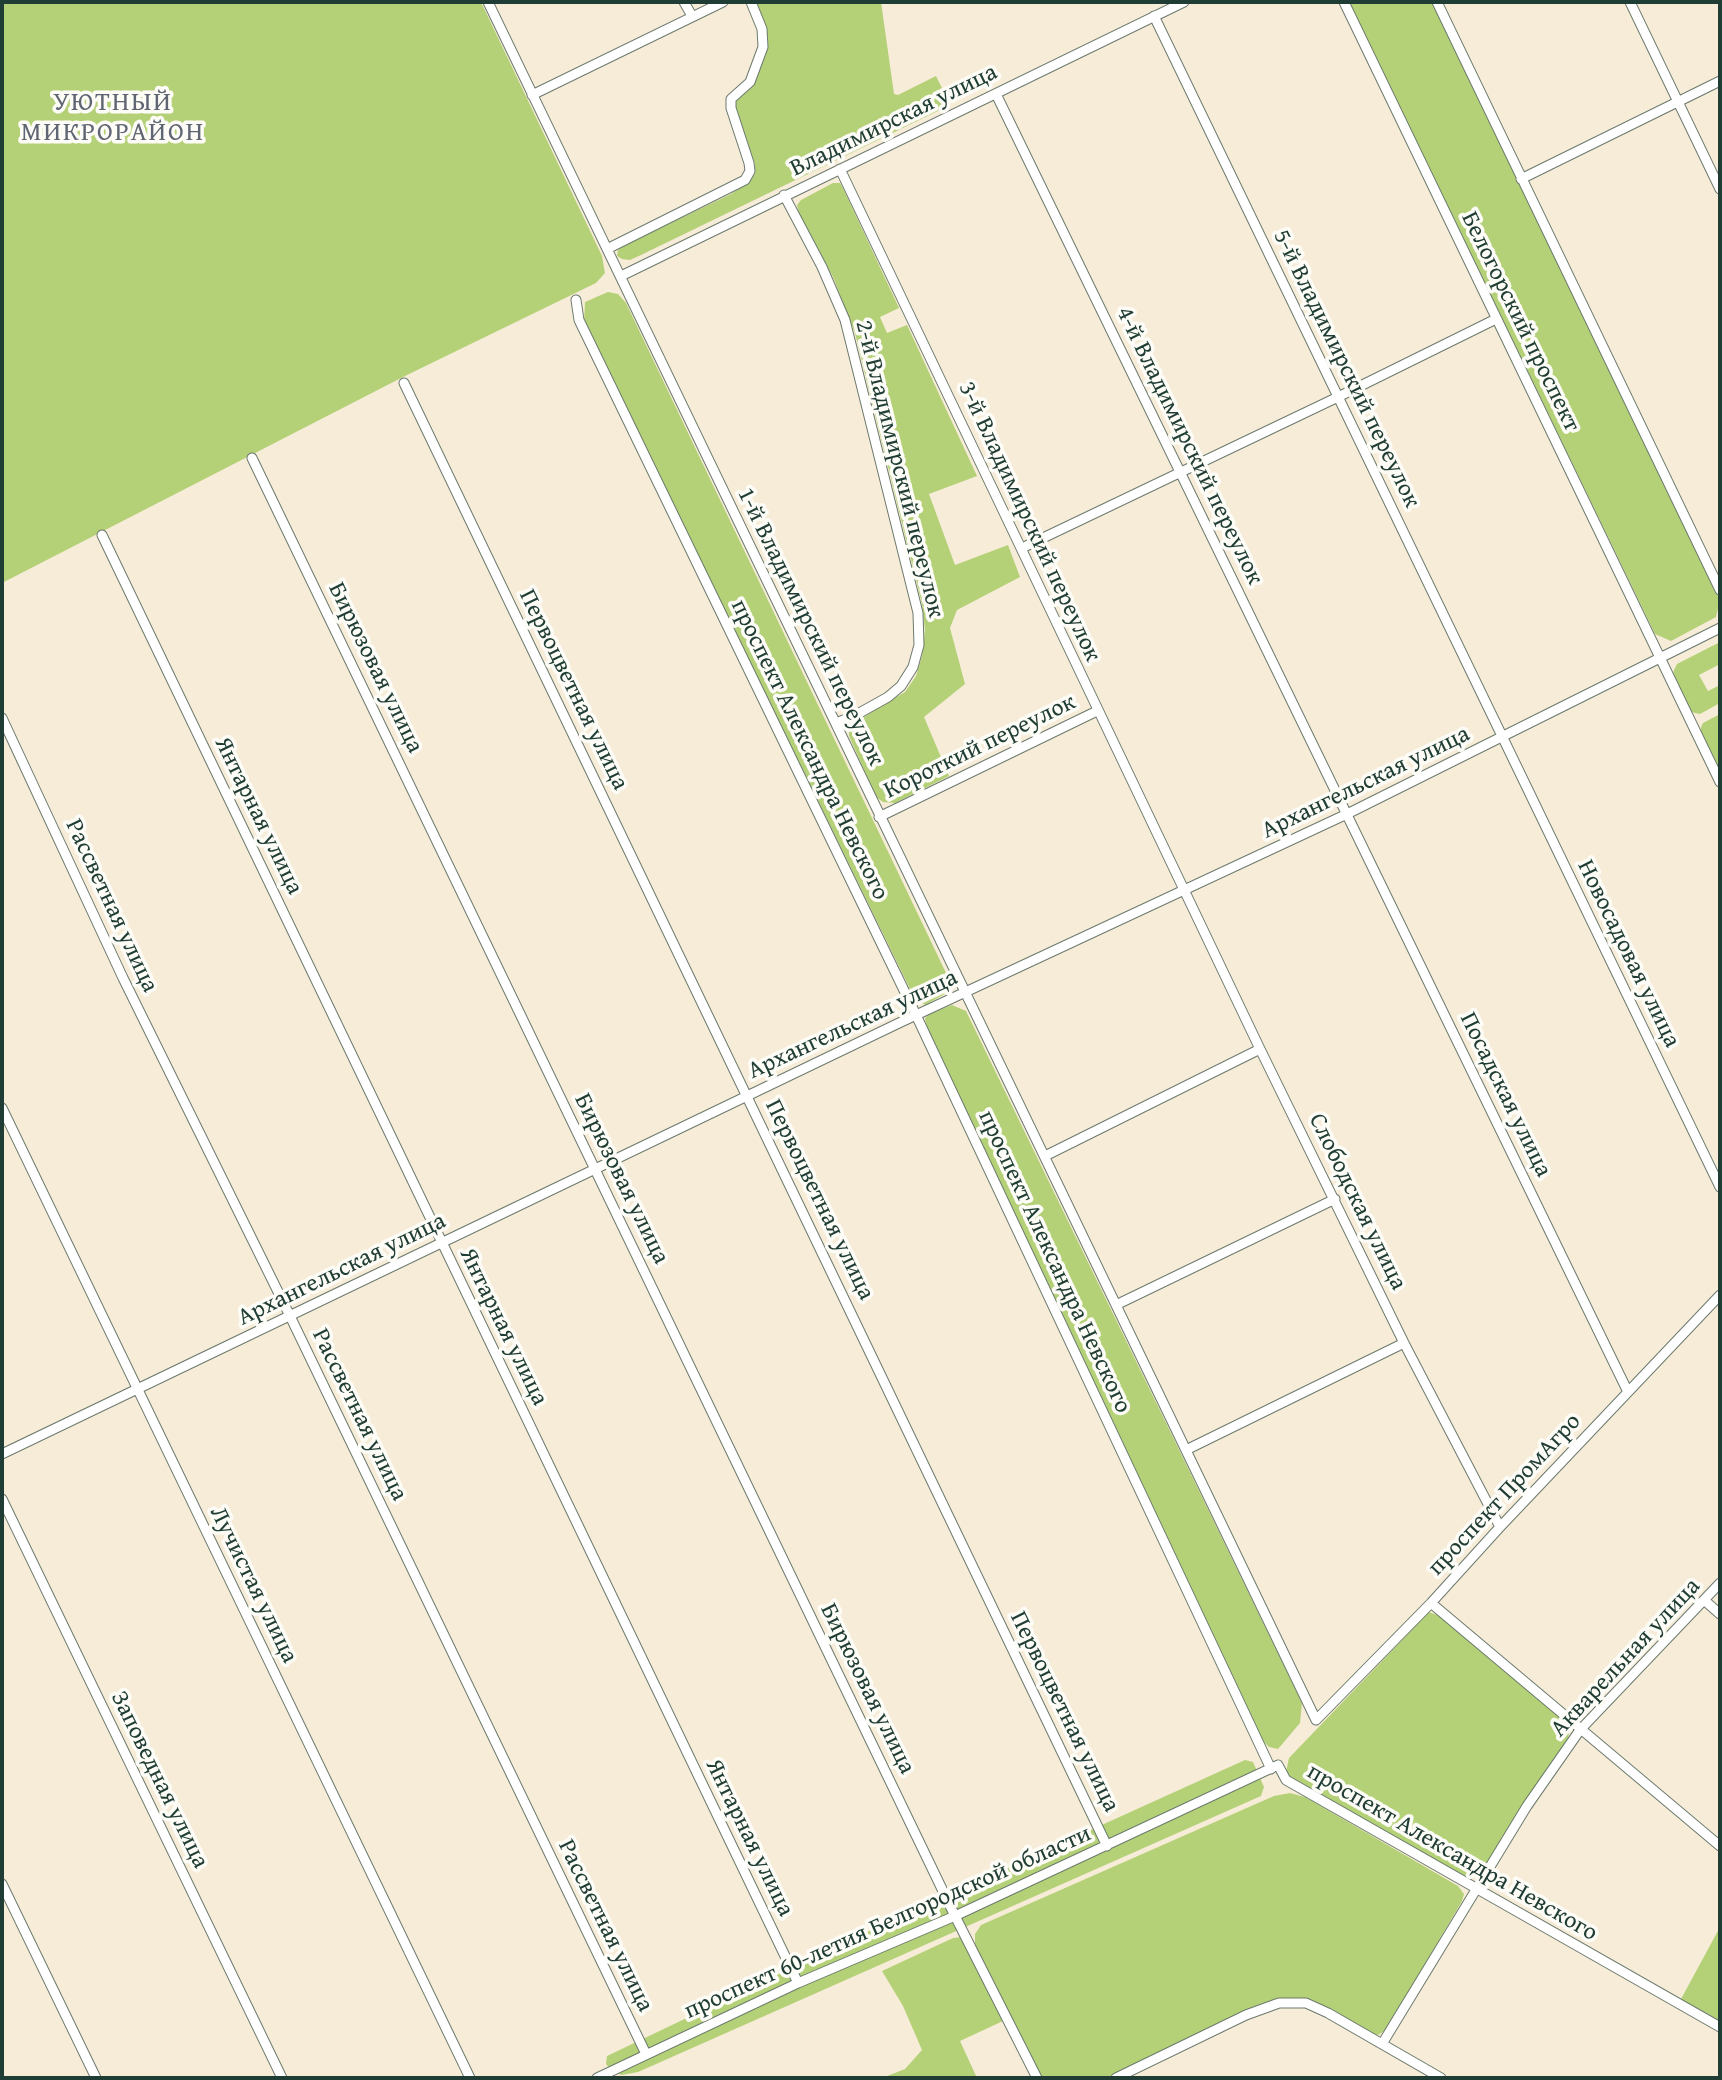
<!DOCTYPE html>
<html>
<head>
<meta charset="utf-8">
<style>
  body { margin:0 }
  #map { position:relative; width:1722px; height:2080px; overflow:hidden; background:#f7ecd8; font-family:"Gentium Book Plus",serif }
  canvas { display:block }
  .frame { position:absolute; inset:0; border:4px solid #1f3d34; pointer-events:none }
</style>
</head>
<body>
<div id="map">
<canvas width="1722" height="2080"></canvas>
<div class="frame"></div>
</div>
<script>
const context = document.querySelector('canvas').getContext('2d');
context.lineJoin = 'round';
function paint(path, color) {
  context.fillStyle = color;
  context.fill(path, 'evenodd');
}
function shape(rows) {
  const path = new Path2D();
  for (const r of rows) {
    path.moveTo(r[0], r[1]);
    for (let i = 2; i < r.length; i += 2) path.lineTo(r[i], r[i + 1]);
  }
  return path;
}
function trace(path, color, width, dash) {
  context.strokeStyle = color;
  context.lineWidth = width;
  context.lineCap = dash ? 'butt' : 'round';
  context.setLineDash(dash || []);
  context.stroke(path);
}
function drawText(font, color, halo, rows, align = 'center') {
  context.font = font + ' "Gentium Book Plus",serif';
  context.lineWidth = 7;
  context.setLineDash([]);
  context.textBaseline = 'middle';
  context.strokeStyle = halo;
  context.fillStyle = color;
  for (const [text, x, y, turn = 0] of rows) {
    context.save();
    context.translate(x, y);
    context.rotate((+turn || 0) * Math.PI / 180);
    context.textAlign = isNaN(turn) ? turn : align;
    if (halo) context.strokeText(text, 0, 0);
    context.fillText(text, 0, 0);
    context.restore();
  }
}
paint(shape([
  [2,2,481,2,602,256,605,273,596,283,405,376,2,583],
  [755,2,881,2,894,94,898,95,936,76,948,100,946,107,641,255,630,260,622,259,617,256,618,250,623,246,731,194,746,184,755,174,755,164,736,112,735,102,753,83,765,44],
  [1349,2,1432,2,1720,600,1716,617,1671,641,1655,634],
  [833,183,840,183,843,188,899,308,880,317,887,333,907,325,977,476,929,494,955,565,1008,545,1020,577,957,610,950,628,965,684,924,717,949,776,895,803,883,802,876,797,849,736,849,726,905,692,916,676,922,656,925,630,922,604,855,333,833,277,799,213,797,205,801,200],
  [608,292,618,294,626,303,947,975,948,989,943,995,925,1005,914,997,584,322,585,302],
  [1720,642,1720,664,1699,675,1708,691,1720,685,1720,703,1700,714,1695,713,1690,711,1673,675,1674,670,1677,664],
  [1720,714,1720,772,1701,732,1701,727,1703,723],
  [952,1005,966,1011,1302,1703,1300,1723,1278,1749,1269,1747,1263,1741,926,1025,925,1018,929,1014],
  [1429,1612,1442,1617,1566,1723,1570,1730,1568,1738,1484,1867,1478,1875,1472,1877,1465,1877,1291,1778,1286,1772,1289,1758],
  [1245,1760,1253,1762,1264,1787,1261,1796,638,2072,622,2075,612,2072,606,2064,607,2056,888,1922],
  [1290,1793,1305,1797,1458,1886,1464,1894,1462,1901,1386,2030,1378,2035,1369,2033,1313,2001,1293,1998,1271,2001,1106,2078,1036,2078,975,1947,975,1934,981,1925,1274,1796],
  [1720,1927,1720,2021,1681,1999],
  [961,1937,966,1941,1003,2021,960,2041,977,2078,882,2078,905,2069,922,2050,903,2006,882,1971,953,1938]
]), '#b5d177');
const minor = shape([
  [488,2,1316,1720,1431,1603,1500,1527,1720,1295],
  [684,2,692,16],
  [1344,2,1720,782],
  [1437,2,1720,590],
  [1630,2,1720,189],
  [1154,16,1720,1187],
  [996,94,1628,1392],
  [532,95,723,2],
  [840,169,1260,1049,1404,1343,1500,1527],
  [1521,179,1720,81],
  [784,195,822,267,845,320,918,613,919,645,913,667,901,686,888,697,854,716,836,723],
  [607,249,745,180,750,171,749,163,731,108,731,99,750,82,763,47,762,29,751,2],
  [621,276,1184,2],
  [576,300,579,320,916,1015,1271,1769],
  [404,383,1107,1846],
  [252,458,955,1916,1037,2078],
  [102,535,798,1983],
  [1022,548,1338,397,1496,319],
  [2,718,123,978,290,1316,646,2054],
  [879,817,1097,711],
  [2,1108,470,2078],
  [1045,1156,1260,1049],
  [1118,1304,1335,1199],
  [1186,1450,1404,1343],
  [2,1454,899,1023,1347,814,1720,628],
  [2,1499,282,2078],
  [1704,1600,1720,1614],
  [1431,1603,1720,1846],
  [2,1884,96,2078],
  [1382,2044,1527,1806,1580,1730,1720,1583],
  [597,2078,798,1983,955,1916,1278,1765,1286,1780,1720,2027],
  [1116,2078,1246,2015,1279,2003,1306,2003,1328,2013,1441,2078]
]);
trace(minor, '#6b7a6d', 11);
trace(minor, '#fff', 9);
drawText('24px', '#1f3d34', '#fdfcf7', [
  ["Владимирская улица",894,121,-26],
  ["Белогорский проспект",1520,322,64],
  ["5-й Владимирский переулок",1346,369,64],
  ["4-й Владимирский переулок",1189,446,64],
  ["2-й Владимирский переулок",899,469,76],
  ["3-й Владимирский переулок",1029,522,65],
  ["1-й Владимирский переулок",810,627,64],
  ["Бирюзовая улица",375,668,64],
  ["Первоцветная улица",573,690,64],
  ["Короткий переулок",980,747,-26],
  ["проспект Александра Невского",809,750,64],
  ["Архангельская улица",1366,783,-26],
  ["Янтарная улица",258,816,64],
  ["Рассветная улица",111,906,65],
  ["Новосадовая улица",1628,954,64],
  ["Архангельская улица",853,1025,-25],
  ["Посадская улица",1505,1095,64],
  ["Бирюзовая улица",621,1179,64],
  ["Первоцветная улица",819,1200,64],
  ["Слободская улица",1357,1202,64],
  ["проспект Александра Невского",1054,1262,65],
  ["Архангельская улица",342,1270,-26],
  ["Янтарная улица",503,1327,64],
  ["Рассветная улица",359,1415,64],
  ["проспект ПромАгро",1505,1495,-47],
  ["Лучистая улица",253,1585,64],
  ["Акварельная улица",1626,1658,-47],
  ["Бирюзовая улица",867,1689,64],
  ["Первоцветная улица",1064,1712,64],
  ["Заповедная улица",159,1780,64],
  ["Янтарная улица",749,1838,64],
  ["проспект Александра Невского",1452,1853,30],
  ["проспект 60-летия Белгородской области",888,1923,-24],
  ["Рассветная улица",605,1926,64]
]);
context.letterSpacing = '2px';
drawText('26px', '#606573', '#fdfcf7', [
  ["УЮТНЫЙ",113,103],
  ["МИКРОРАЙОН",113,133]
]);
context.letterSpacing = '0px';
</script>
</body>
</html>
